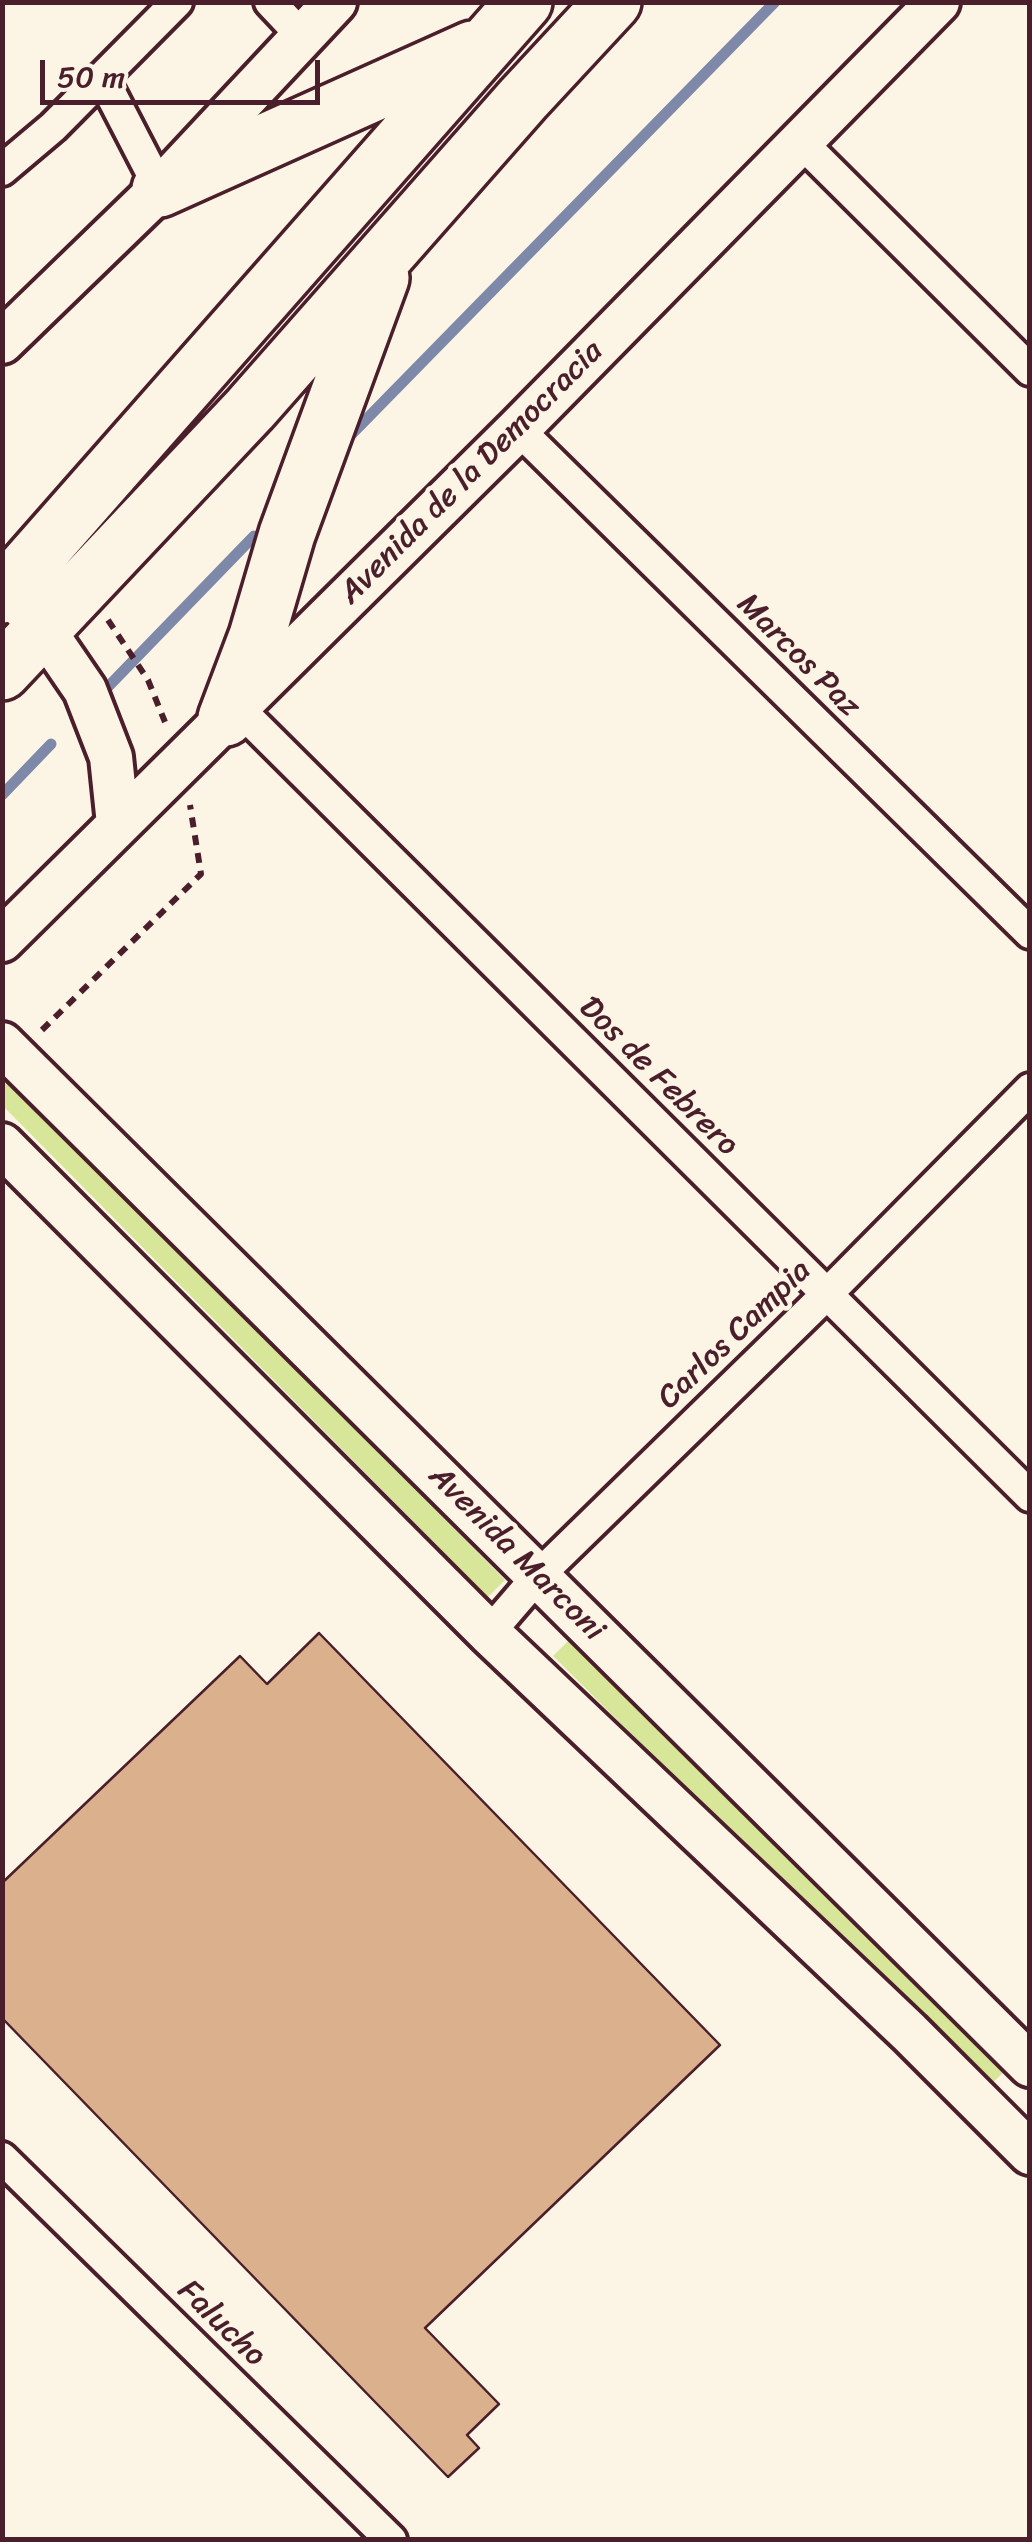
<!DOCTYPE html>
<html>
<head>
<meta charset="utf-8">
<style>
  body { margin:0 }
  #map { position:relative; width:1032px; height:2542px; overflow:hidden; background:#fcf5e5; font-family:Sriracha,sans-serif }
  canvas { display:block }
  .frame { position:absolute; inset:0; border:5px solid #4a1f2b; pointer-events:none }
  .scale { position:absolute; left:40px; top:60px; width:280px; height:45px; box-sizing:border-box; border:5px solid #4a1f2b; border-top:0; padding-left:12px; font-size:30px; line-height:35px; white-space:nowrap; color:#4a1f2b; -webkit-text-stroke:8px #fcf5e5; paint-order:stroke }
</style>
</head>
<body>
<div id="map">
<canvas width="1032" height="2542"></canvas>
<div class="frame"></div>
<div class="scale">50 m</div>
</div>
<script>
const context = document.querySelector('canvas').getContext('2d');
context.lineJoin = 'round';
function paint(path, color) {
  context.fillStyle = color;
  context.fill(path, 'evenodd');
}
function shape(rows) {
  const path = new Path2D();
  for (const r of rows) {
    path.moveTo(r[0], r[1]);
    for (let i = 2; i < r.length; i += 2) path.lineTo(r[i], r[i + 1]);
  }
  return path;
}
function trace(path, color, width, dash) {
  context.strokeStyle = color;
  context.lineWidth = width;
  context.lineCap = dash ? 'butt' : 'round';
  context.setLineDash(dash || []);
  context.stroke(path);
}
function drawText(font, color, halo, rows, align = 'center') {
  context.font = font + ' Sriracha,sans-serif';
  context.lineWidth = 9;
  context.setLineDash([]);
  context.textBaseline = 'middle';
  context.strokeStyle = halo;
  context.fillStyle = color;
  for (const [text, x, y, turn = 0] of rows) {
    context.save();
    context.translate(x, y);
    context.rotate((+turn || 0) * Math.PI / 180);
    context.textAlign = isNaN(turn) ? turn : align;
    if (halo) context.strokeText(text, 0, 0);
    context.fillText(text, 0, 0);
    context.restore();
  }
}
paint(shape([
  [2,1071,505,1580,488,1597,3,1106],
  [570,1639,1005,2071,987,2088,553,1656]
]), '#d8e699');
trace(shape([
  [344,442,775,2],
  [102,693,254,536],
  [2,795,51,744]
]), '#7e88a8', 11);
const building = shape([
  [319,1633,720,2045,425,2328,499,2404,467,2435,479,2448,448,2477,2,2018,2,1883,240,1656,267,1684,319,1633]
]);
paint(building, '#dbb08c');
trace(building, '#4a1f2b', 2.5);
const street = shape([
  [270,2,302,36],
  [102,77,160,189],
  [800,141,1030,370],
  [2,170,53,127,177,2],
  [518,429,1030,933],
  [237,707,1030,1496],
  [489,1633,538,1576,826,1295,1030,1089],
  [2,2158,391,2540]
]);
const secondary = shape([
  [2,342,160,189,335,2],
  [22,606,44,630,85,690,111,757,118,824],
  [2,940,518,429,938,2],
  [2,1044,1030,2065],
  [2,1145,489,1633,909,2032,1030,2153]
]);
const highway = shape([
  [160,189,472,49],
  [2,595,524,2],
  [2,672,250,409,523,99,613,2],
  [226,718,257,636,287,534,381,278]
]);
trace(street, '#4a1f2b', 38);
trace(secondary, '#4a1f2b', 50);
trace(highway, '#4a1f2b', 62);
trace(shape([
  [108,620,148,680,165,722],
  [42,1030,201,874,190,805]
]), '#4a1f2b', 6, [10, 8]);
trace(street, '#fcf5e5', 30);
trace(secondary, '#fcf5e5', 42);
trace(highway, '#fcf5e5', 55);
drawText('32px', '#4a1f2b', '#fcf5e5', [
  ["Avenida de la Democracia",472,473,-45],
  ["Marcos Paz",798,656,45],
  ["Dos de Febrero",658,1077,45],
  ["Carlos Campia",735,1335,-44],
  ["Avenida Marconi",516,1554,45],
  ["Falucho",221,2324,44]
]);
</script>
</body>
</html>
